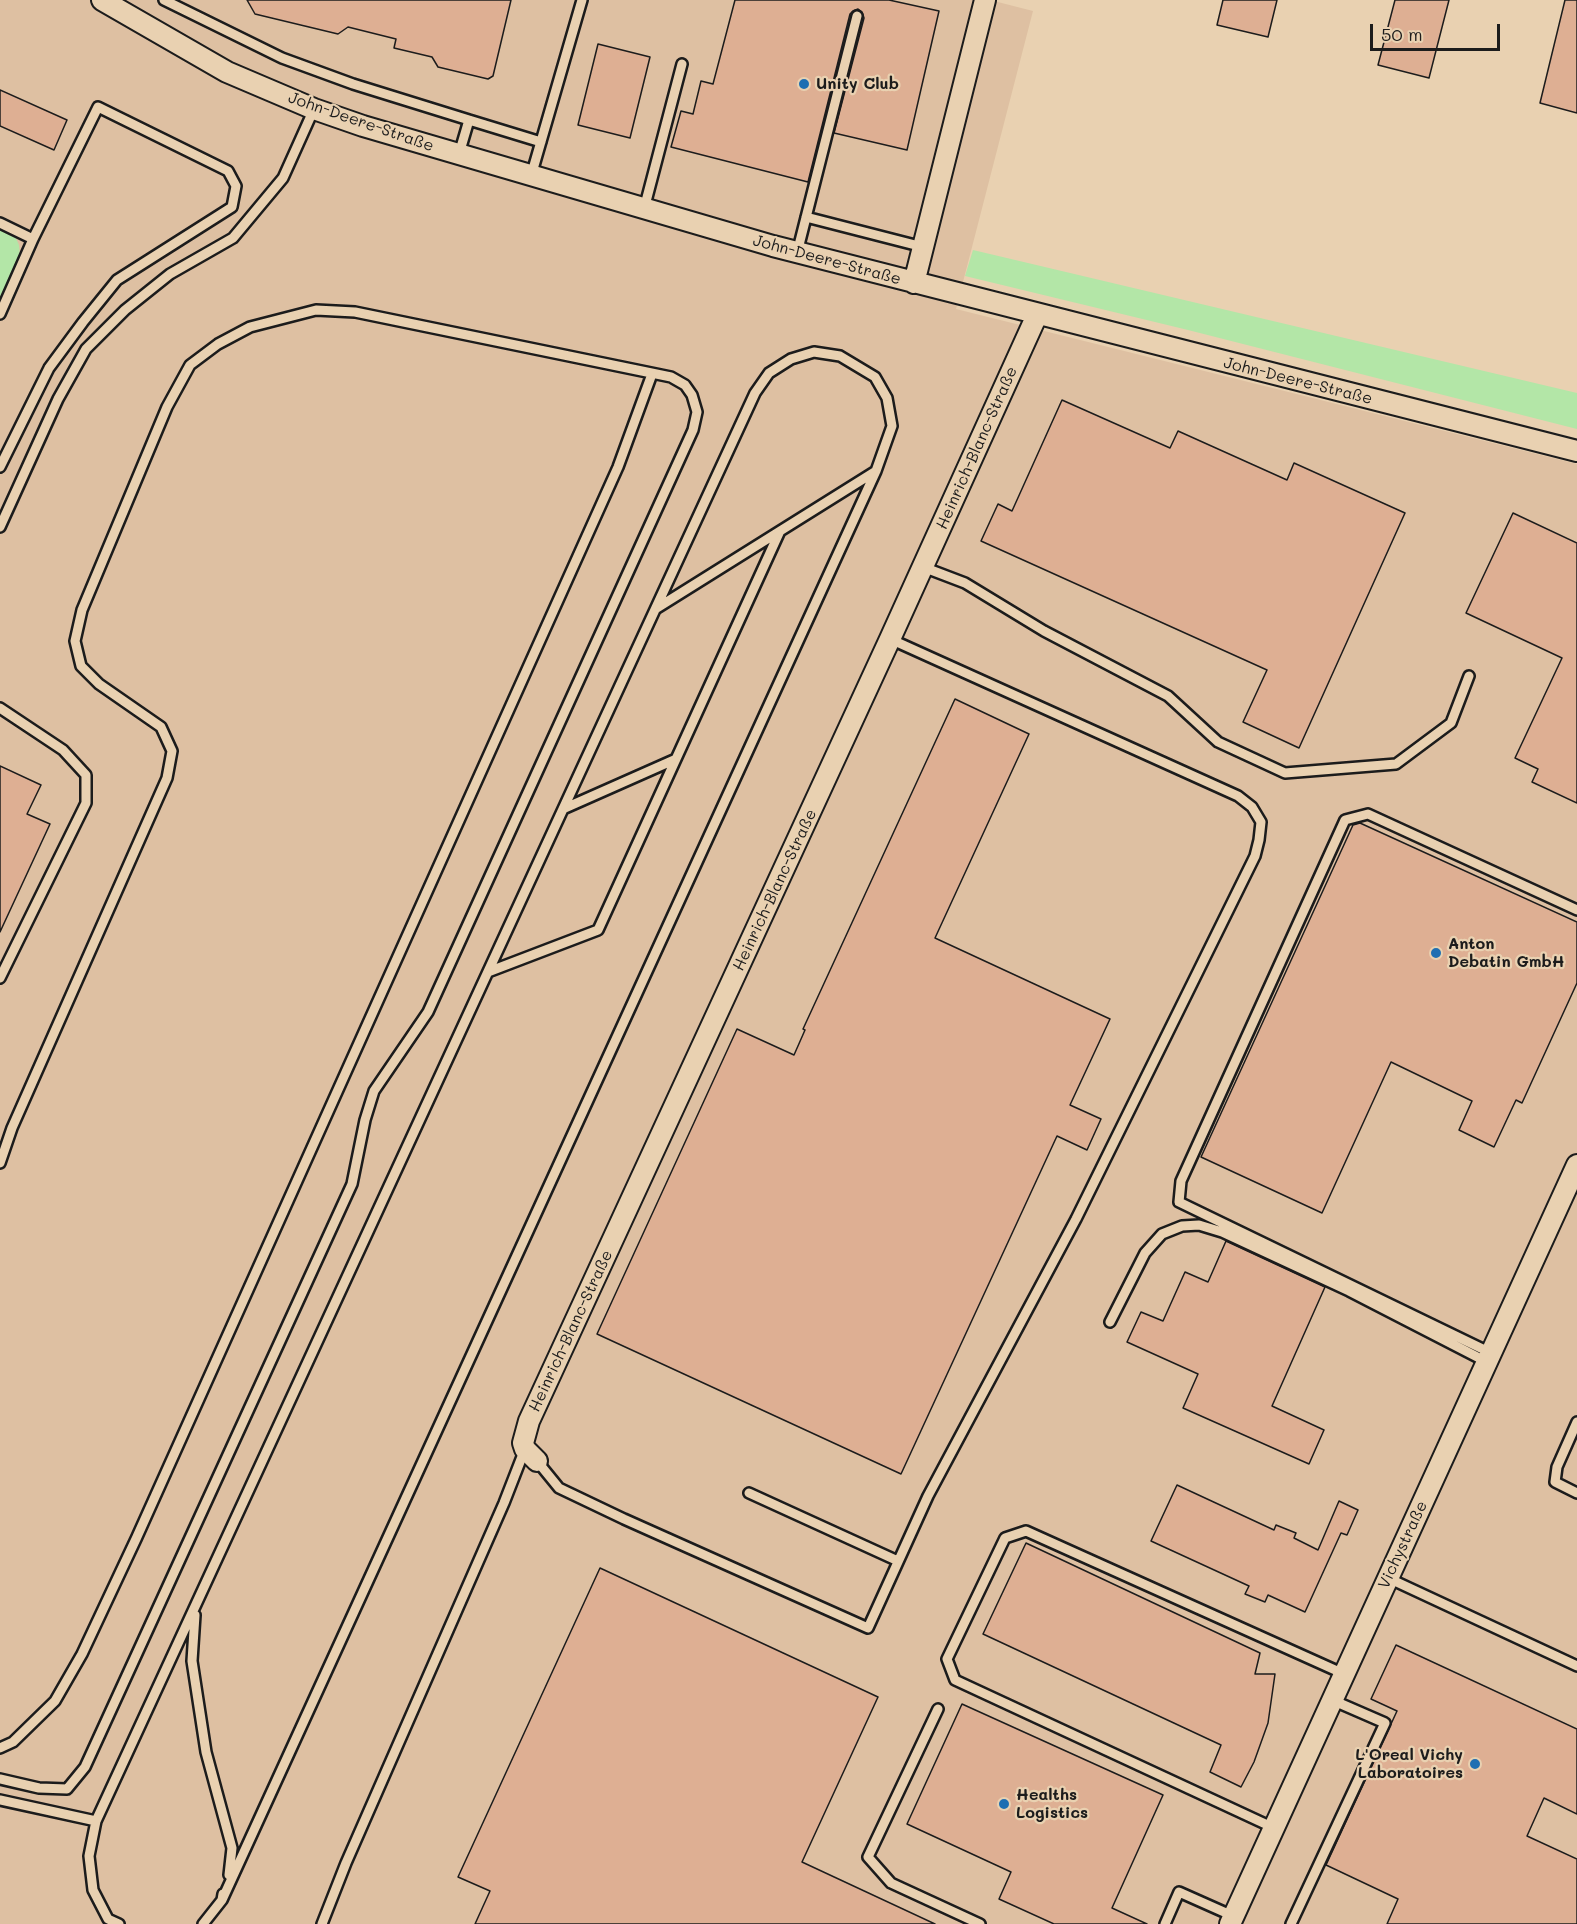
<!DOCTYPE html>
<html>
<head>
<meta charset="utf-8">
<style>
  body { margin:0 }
  #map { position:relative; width:1577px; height:1924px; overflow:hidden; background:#e9d1b1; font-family:Mali,sans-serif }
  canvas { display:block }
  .scale { position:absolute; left:1370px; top:24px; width:130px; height:27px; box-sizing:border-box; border:3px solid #1c1c1c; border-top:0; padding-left:8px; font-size:18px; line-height:21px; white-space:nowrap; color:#1c1c1c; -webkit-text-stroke:4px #e9d1b1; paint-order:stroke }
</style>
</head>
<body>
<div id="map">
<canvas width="1577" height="1924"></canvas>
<div class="scale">50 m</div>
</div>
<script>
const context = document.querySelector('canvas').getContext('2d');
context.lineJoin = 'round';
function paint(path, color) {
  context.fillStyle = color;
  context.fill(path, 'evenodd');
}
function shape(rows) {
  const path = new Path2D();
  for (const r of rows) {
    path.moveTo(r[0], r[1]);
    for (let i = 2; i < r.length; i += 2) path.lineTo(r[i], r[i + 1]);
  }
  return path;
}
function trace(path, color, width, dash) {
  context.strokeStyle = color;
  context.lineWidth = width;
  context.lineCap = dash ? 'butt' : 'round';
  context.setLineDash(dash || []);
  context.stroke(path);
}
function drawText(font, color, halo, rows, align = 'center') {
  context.font = font + ' Mali,sans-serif';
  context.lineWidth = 4.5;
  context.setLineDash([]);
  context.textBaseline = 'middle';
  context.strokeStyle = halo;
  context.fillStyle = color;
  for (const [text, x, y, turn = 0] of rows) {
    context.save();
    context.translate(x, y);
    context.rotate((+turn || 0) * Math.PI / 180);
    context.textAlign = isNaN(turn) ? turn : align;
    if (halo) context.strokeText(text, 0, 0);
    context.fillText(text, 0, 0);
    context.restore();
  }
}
paint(shape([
  [0,0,990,0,1033,11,956,309,1577,464,1577,1924,0,1924]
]), '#dec0a2');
paint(shape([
  [0,229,15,236,19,245,20,256,0,300],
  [973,250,1577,393,1577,429,1188,330,965,276]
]), '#b3e6a7');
const building = shape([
  [247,0,511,0,493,76,488,79,438,67,432,57,394,48,396,39,348,27,338,34,255,14,247,0],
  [735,0,889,0,939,11,907,150,834,133,864,18,862,12,858,9,853,11,850,14,808,182,671,147,681,111,693,114,701,81,713,84,735,0],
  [1223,0,1277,0,1268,37,1217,25,1223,0],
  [1395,0,1449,0,1429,78,1378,65,1395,0],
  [1565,0,1577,0,1577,113,1540,103,1565,0],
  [598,44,650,57,630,138,578,125,598,44],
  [0,90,67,120,54,150,0,126,0,90],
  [1062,400,1170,448,1178,431,1287,480,1294,463,1405,513,1299,748,1243,722,1267,670,981,541,998,504,1012,511,1062,400],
  [1513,513,1577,543,1577,803,1532,782,1538,769,1515,758,1562,658,1466,613,1513,513],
  [955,699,1029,734,935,938,1110,1019,1070,1105,1101,1119,1087,1150,1057,1136,901,1474,597,1334,737,1029,794,1055,805,1030,803,1029,955,699],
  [0,766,41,785,27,814,50,824,0,932,0,766],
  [1360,823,1577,922,1577,983,1522,1103,1516,1100,1494,1147,1459,1130,1472,1101,1391,1062,1322,1213,1201,1157,1353,825,1360,823],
  [1226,1241,1325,1287,1272,1406,1324,1430,1309,1464,1183,1408,1198,1374,1127,1342,1141,1312,1163,1321,1185,1272,1208,1282,1226,1241],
  [1177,1485,1274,1530,1276,1525,1296,1533,1294,1538,1318,1550,1339,1501,1358,1510,1347,1535,1341,1533,1305,1612,1268,1595,1265,1602,1245,1594,1249,1586,1151,1541,1177,1485],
  [1026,1543,1260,1653,1255,1674,1275,1674,1268,1723,1254,1762,1241,1787,1210,1772,1221,1745,983,1634,1026,1543],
  [600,1568,878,1697,802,1862,935,1924,475,1924,490,1891,458,1877,600,1568],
  [1396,1645,1577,1729,1577,1814,1544,1798,1527,1836,1577,1859,1577,1924,1387,1924,1398,1899,1326,1865,1397,1711,1371,1699,1396,1645],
  [962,1704,1163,1795,1112,1908,1147,1924,1054,1924,999,1899,1011,1872,907,1824,962,1704]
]);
paint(building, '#deaf93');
trace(building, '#1c1c1c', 1.5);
const lane = shape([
  [164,0,282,58,353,84,469,120],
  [459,154,469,120,541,142],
  [531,176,582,0],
  [644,209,682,64],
  [806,217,923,247],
  [0,223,33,239],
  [797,253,857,16],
  [0,314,33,239,98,107,228,171,236,186,232,207,117,280,83,322,49,368,0,467],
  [0,527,58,399,86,349,125,310,170,274,233,238,283,178,314,109],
  [923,567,965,583,1044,631,1168,696,1218,742,1285,773,1396,764,1451,723,1469,676],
  [657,608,876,471],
  [0,708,63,750,86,775,86,803,0,978],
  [563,809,676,759],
  [488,972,598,930,780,531],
  [0,1163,12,1128,167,778,172,751,161,727,99,684,81,666,75,641,82,610,167,407,190,365,218,344,250,327,316,310,355,312,671,377,685,385,692,395,697,412,693,430,428,1012,374,1091,365,1120,352,1184,85,1767,67,1789,39,1788,0,1779],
  [1110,1322,1145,1253,1162,1234,1182,1226,1199,1225,1222,1232,1349,1291,1487,1362],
  [1491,1353,1179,1202,1181,1181,1345,820,1368,814,1577,910],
  [1577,1422,1557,1467,1555,1482,1577,1493],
  [537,1461,559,1488,624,1519,868,1628,928,1496,1076,1219,1255,856,1259,840,1261,822,1252,807,1238,796,890,639],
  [749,1493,898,1561],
  [1388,1578,1577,1666],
  [195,1615,192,1661,206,1752,232,1848,229,1875],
  [938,1709,868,1857,891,1883,980,1924],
  [0,1748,13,1742,55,1701,82,1654,136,1539,618,467,652,374],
  [0,1800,96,1821,89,1856,93,1890,108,1919,119,1924],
  [96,1821,755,393,769,373,791,359,814,352,840,356,875,377,887,398,892,426,876,471,222,1900],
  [1274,1828,955,1680,947,1659,1005,1538,1026,1531,1344,1674],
  [203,1924,222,1900,223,1894],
  [322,1924,346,1863,504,1503,525,1449],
  [1165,1924,1179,1892,1233,1916],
  [1291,1924,1385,1723,1332,1700]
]);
const street = shape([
  [102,0,227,72,314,109,363,126,773,246,1577,451],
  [914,283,985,0],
  [537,1461,525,1449,523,1443,529,1421,890,639,1037,315],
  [1230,1924,1577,1165]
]);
trace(lane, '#1c1c1c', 14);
trace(street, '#1c1c1c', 24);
trace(lane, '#e9d1b1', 9);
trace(street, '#e9d1b1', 20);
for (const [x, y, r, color] of [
  [804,84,6,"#1f6fb2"],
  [1436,953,6,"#1f6fb2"],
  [1475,1764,6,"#1f6fb2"],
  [1004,1804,6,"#1f6fb2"]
]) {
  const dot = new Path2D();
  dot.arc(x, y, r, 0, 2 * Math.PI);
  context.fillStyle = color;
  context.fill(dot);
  trace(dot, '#e9d1b1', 2);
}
drawText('bold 16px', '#1c1c1c', '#e9d1b1', [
  ["Unity Club",816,84],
  ["Anton",1448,944],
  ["Debatin GmbH",1448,962],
  ["L'Oreal Vichy",1463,1755,"right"],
  ["Laboratoires",1463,1773,"right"],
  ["Healths",1016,1795],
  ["Logistics",1016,1813]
], 'left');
drawText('16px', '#1c1c1c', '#e9d1b1', [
  ["John-Deere-Straße",361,122,19],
  ["John-Deere-Straße",827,260,15],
  ["John-Deere-Straße",1298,381,14],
  ["Heinrich-Blanc-Straße",977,448,-66],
  ["Heinrich-Blanc-Straße",775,890,-65],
  ["Heinrich-Blanc-Straße",571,1331,-65],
  ["Vichystraße",1403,1545,-65]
]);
</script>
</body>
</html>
